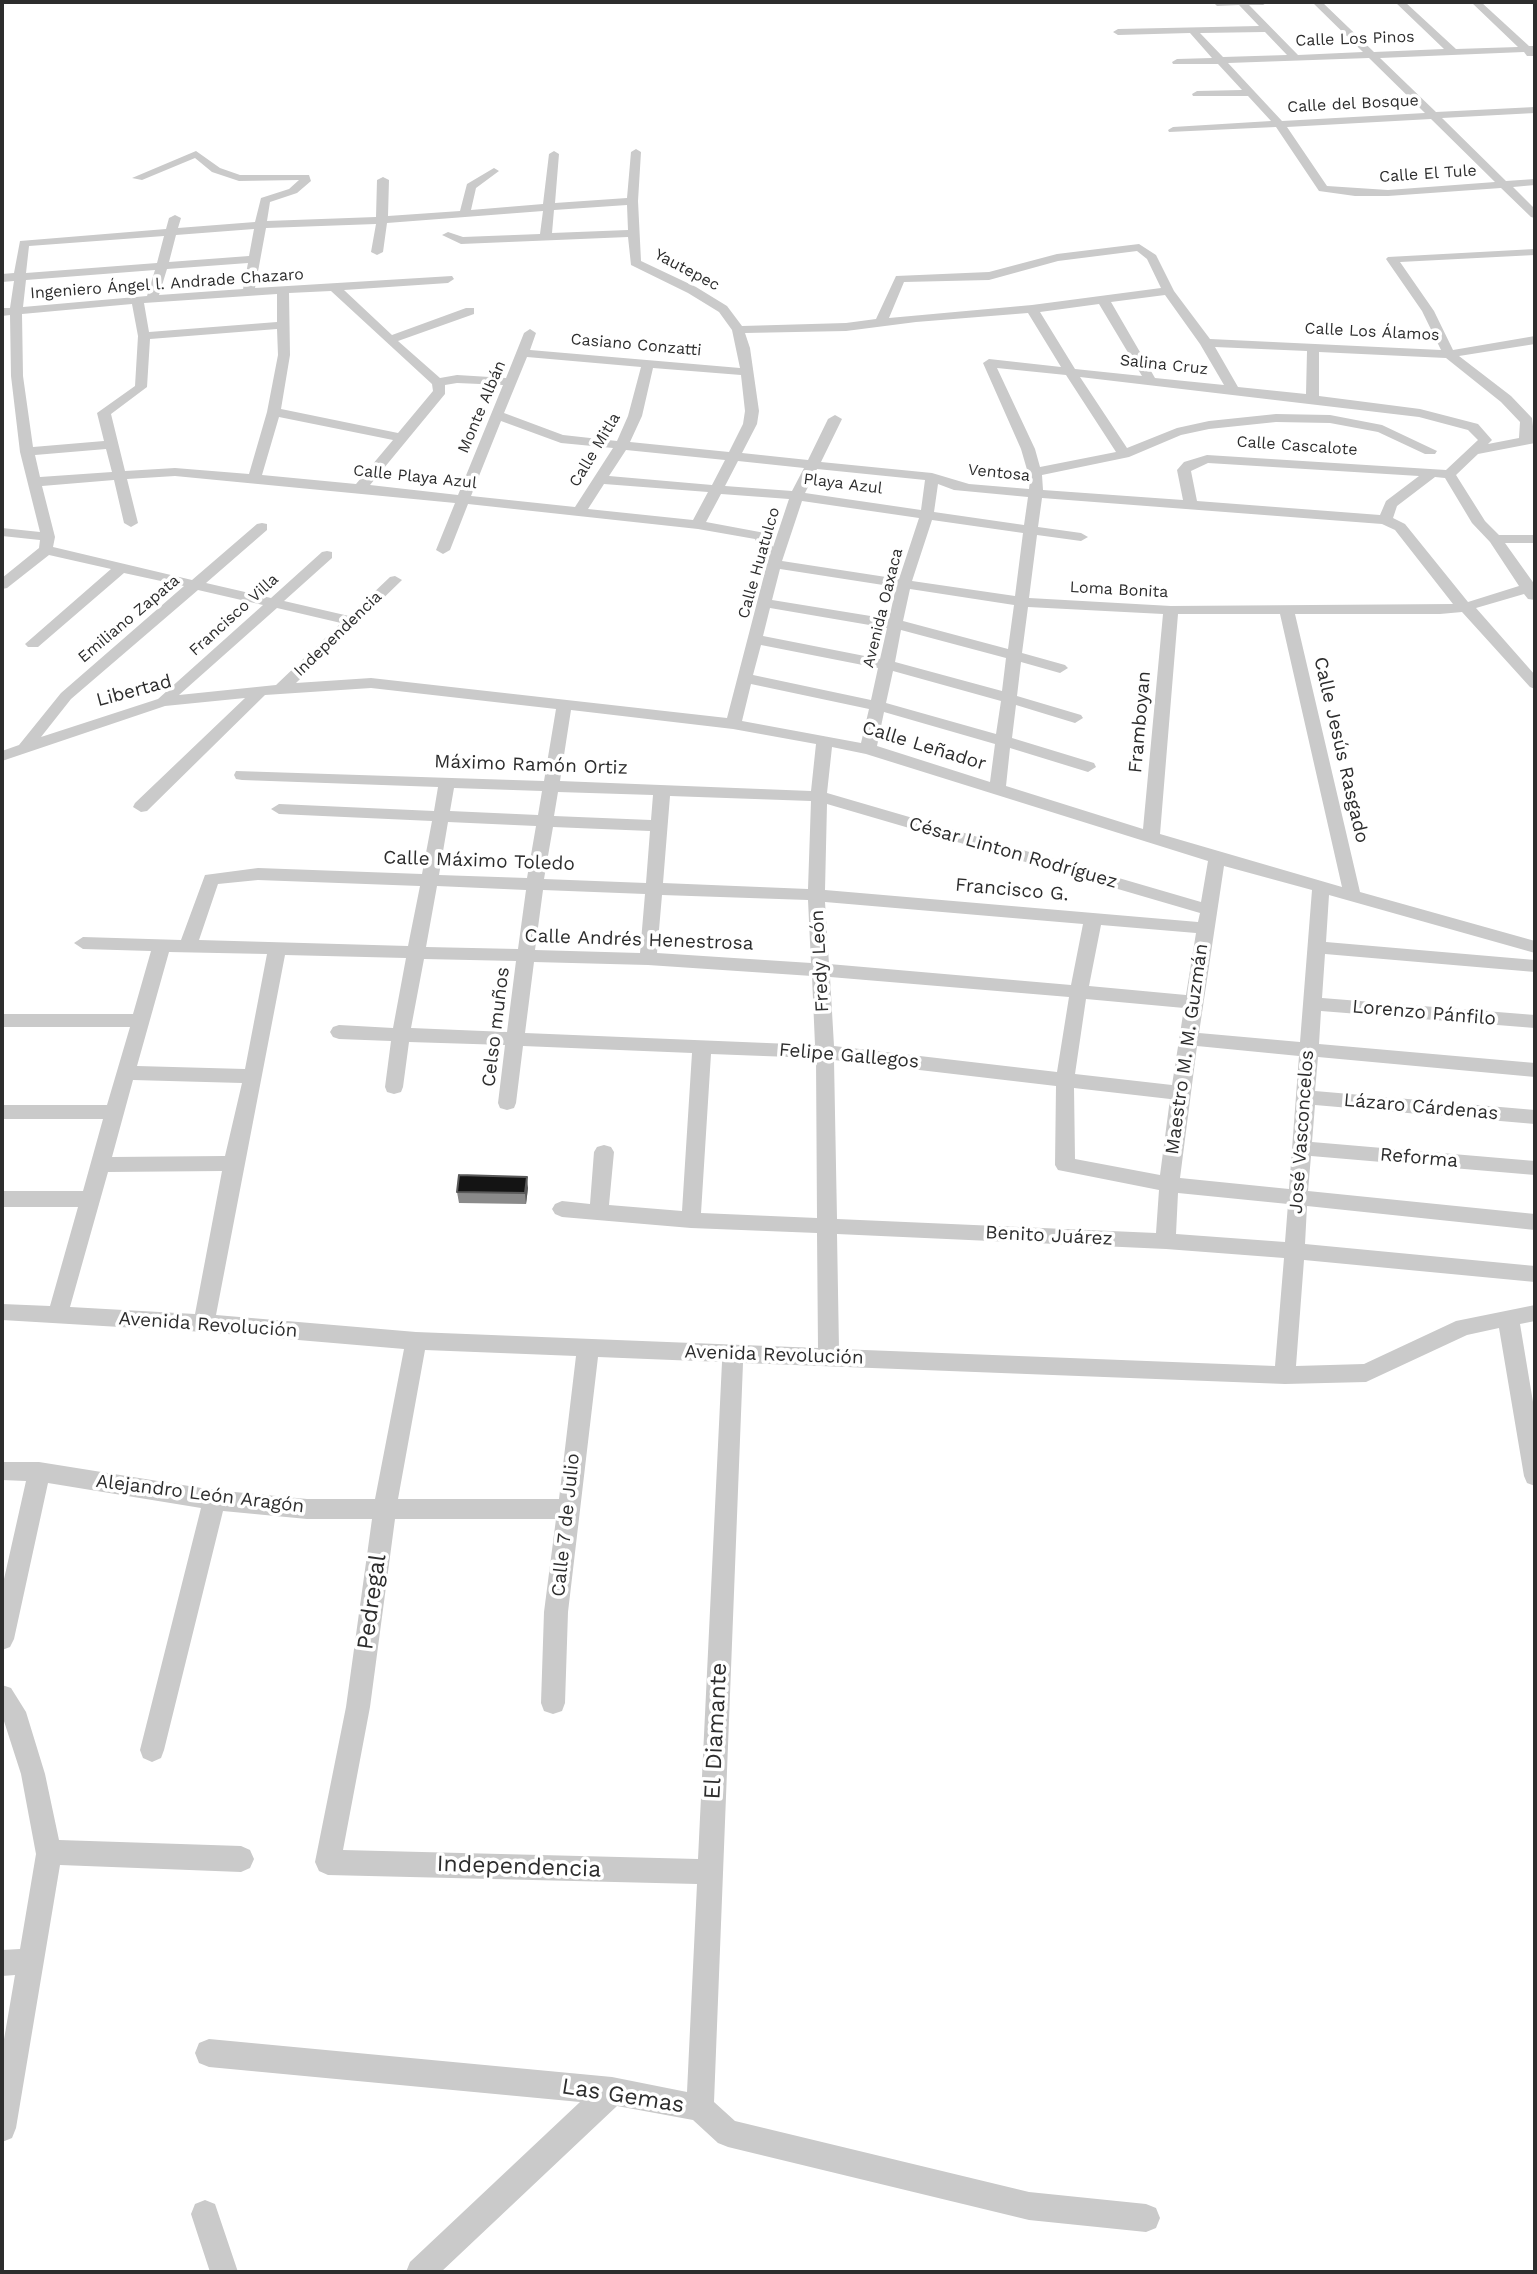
<!DOCTYPE html>
<html>
<head>
<meta charset="utf-8">
<style>
  body { margin:0 }
  #map { position:relative; width:1537px; height:2274px; overflow:hidden; background:#fff; font-family:"Work Sans",sans-serif }
  canvas { display:block }
  .frame { position:absolute; inset:0; border:4px solid #2d2d2d; pointer-events:none }
</style>
</head>
<body>
<div id="map">
<canvas width="1537" height="2274"></canvas>
<div class="frame"></div>
</div>
<script>
const context = document.querySelector('canvas').getContext('2d');
context.lineJoin = 'round';
function shape(rows) {
  const path = new Path2D();
  for (const r of rows) {
    path.moveTo(r[0], r[1]);
    for (let i = 2; i < r.length; i += 2) path.lineTo(r[i], r[i + 1]);
  }
  return path;
}
function paint(path, color) {
  context.fillStyle = color;
  context.fill(path, 'evenodd');
}
function trace(path, color, width, dash) {
  context.strokeStyle = color;
  context.lineWidth = width;
  context.lineCap = dash ? 'butt' : 'round';
  context.setLineDash(dash || []);
  context.stroke(path);
}
function drawText(font, color, halo, rows, align = 'center') {
  context.font = font + ' "Work Sans",sans-serif';
  context.lineWidth = 7;
  context.setLineDash([]);
  context.textBaseline = 'middle';
  context.strokeStyle = halo;
  context.fillStyle = color;
  for (const [text, x, y, turn = 0] of rows) {
    context.save();
    context.translate(x, y);
    context.rotate((+turn || 0) * Math.PI / 180);
    context.textAlign = isNaN(turn) ? turn : align;
    if (halo) context.strokeText(text, 0, 0);
    context.fillText(text, 0, 0);
    context.restore();
  }
}
paint(shape([
  [1213,2,1268,2,1263,5,1249,5,1298,55,1363,52,1312,2,1322,2,1374,52,1444,49,1395,2,1405,2,1456,49,1518,47,1471,2,1481,2,1529,46,1535,46,1535,56,1527,56,1524,52,1380,58,1436,112,1535,107,1535,113,1442,118,1506,181,1535,179,1535,185,1513,187,1535,209,1535,218,1531,217,1501,188,1388,196,1355,196,1319,191,1276,127,1169,132,1168,130,1173,127,1271,121,1248,96,1193,96,1192,94,1197,91,1242,90,1218,64,1173,64,1172,62,1177,59,1212,58,1190,33,1118,35,1113,32,1118,29,1259,26,1239,5,1217,6,1213,2],
  [1265,32,1287,55,1223,57,1200,33,1265,32],
  [1369,58,1425,113,1282,121,1228,63,1369,58],
  [1431,119,1495,182,1388,190,1327,186,1287,127,1431,119],
  [636,149,641,152,638,201,641,261,696,287,727,306,742,326,846,323,876,319,896,276,989,272,1057,254,1139,244,1156,255,1174,291,1210,339,1441,350,1422,311,1386,259,1388,257,1535,249,1535,255,1400,262,1434,311,1453,350,1535,336,1535,344,1459,356,1511,396,1532,418,1535,443,1478,454,1456,475,1485,521,1499,535,1535,535,1535,543,1505,543,1535,585,1535,600,1528,599,1524,594,1476,608,1535,675,1535,689,1530,687,1462,612,1440,614,1295,614,1360,892,1535,941,1535,953,1329,895,1326,942,1535,960,1535,972,1325,954,1322,998,1535,1015,1535,1028,1321,1011,1319,1044,1535,1063,1535,1077,1318,1057,1315,1091,1535,1110,1535,1124,1315,1105,1312,1142,1535,1161,1535,1175,1311,1156,1308,1191,1535,1214,1535,1230,1307,1206,1305,1244,1535,1266,1535,1282,1304,1260,1296,1366,1364,1364,1456,1321,1535,1305,1535,1321,1520,1324,1535,1414,1535,1486,1527,1483,1524,1476,1499,1328,1467,1335,1366,1382,1285,1384,743,1363,714,2102,735,2121,1029,2192,1146,2204,1156,2208,1160,2218,1156,2228,1146,2232,1029,2220,728,2147,718,2143,693,2120,617,2106,441,2272,406,2272,410,2262,580,2102,209,2067,199,2063,195,2053,199,2043,209,2039,612,2077,687,2092,697,1884,328,1875,319,1871,315,1862,346,1707,372,1519,307,1519,223,1511,164,1750,161,1758,152,1762,143,1758,140,1750,201,1508,48,1483,14,1639,10,1647,2,1650,2,1588,26,1481,2,1480,2,1462,39,1462,214,1490,307,1499,375,1499,404,1349,204,1332,2,1320,2,1304,50,1306,78,1207,2,1207,2,1191,83,1191,103,1119,2,1119,2,1105,107,1105,130,1027,2,1027,2,1014,133,1014,151,951,83,949,74,943,83,937,181,940,205,875,258,868,422,874,432,821,279,814,271,809,279,804,434,811,438,787,242,780,236,779,234,775,236,771,544,781,556,709,371,688,265,695,147,811,141,812,133,807,135,803,245,698,165,706,2,761,2,751,19,745,61,693,184,586,124,573,38,647,28,647,25,644,111,569,49,555,7,588,2,589,2,578,39,548,40,540,2,536,2,528,40,532,20,452,11,376,10,315,2,316,2,308,10,308,14,281,2,282,2,274,14,273,20,241,166,229,169,218,175,215,181,218,178,228,255,222,261,198,289,189,299,180,239,181,212,172,195,158,142,180,132,178,196,151,220,168,240,175,309,175,311,181,297,193,270,202,267,221,376,217,377,180,383,177,389,180,388,216,460,211,467,184,494,168,499,171,476,188,471,210,543,204,549,154,554,151,559,154,555,203,627,198,631,152,636,149],
  [627,205,628,230,552,233,554,210,627,205],
  [543,211,540,234,463,237,448,232,442,235,461,244,628,237,631,265,688,293,719,312,732,330,740,368,530,350,536,333,530,329,524,333,506,378,457,375,440,378,398,341,474,314,474,308,466,308,392,335,344,290,448,283,454,279,452,276,255,288,266,228,376,224,371,252,377,255,383,252,387,223,543,211],
  [254,229,249,256,169,262,176,235,254,229],
  [164,236,157,263,26,273,29,246,164,236],
  [1137,251,1147,259,1161,288,1032,305,889,318,904,282,989,280,1058,261,1137,251],
  [248,263,243,289,159,295,167,269,248,263],
  [155,270,147,296,23,307,26,280,155,270],
  [331,291,432,384,433,391,398,433,281,409,290,355,289,293,331,291],
  [277,294,277,322,149,332,144,303,277,294],
  [1165,295,1200,344,1224,385,1155,378,1111,302,1165,295],
  [132,304,138,336,135,386,97,413,104,441,33,447,23,376,22,314,132,304],
  [1099,304,1142,376,1075,369,1040,312,1099,304],
  [1028,313,1061,367,989,359,983,363,1021,449,1030,480,1029,489,969,484,932,473,821,462,842,419,835,415,828,419,808,460,742,453,757,424,759,411,750,348,745,333,846,331,916,322,1028,313],
  [277,329,278,355,267,412,249,474,175,468,125,471,111,414,147,387,150,339,277,329],
  [1215,347,1307,351,1306,394,1238,387,1215,347],
  [1319,352,1446,358,1501,402,1520,422,1519,438,1488,444,1492,440,1478,424,1420,409,1319,396,1319,352],
  [527,357,641,367,628,416,617,441,563,435,504,413,527,357],
  [653,368,741,375,745,411,743,424,729,452,630,442,642,416,653,368],
  [997,368,1066,375,1116,452,1040,467,1035,449,997,368],
  [1080,377,1419,417,1468,430,1478,440,1446,470,1207,455,1184,462,1177,470,1183,500,1043,490,1042,475,1129,457,1181,435,1209,429,1276,422,1330,423,1378,432,1425,454,1435,454,1437,451,1382,425,1330,415,1276,414,1209,421,1177,428,1127,448,1080,377],
  [457,383,503,385,458,495,370,485,445,394,445,385,457,383],
  [279,417,393,440,356,484,262,475,279,417],
  [501,421,561,443,613,448,575,507,471,496,501,421],
  [106,449,112,472,40,477,35,455,106,449],
  [626,450,725,460,712,485,609,476,626,450],
  [738,461,804,468,792,491,725,486,738,461],
  [1208,463,1419,476,1386,501,1380,515,1197,501,1191,471,1208,463],
  [817,469,925,480,921,510,805,493,817,469],
  [175,476,455,503,436,550,443,554,450,550,468,504,698,529,755,539,767,564,727,718,371,678,296,683,402,580,395,576,390,577,349,616,284,601,332,558,332,552,327,551,322,552,271,598,206,583,267,530,267,524,262,523,257,524,192,580,53,547,55,537,42,486,114,480,124,523,131,527,138,523,127,479,175,476],
  [1435,477,1445,478,1472,523,1490,542,1519,586,1468,602,1405,524,1393,518,1397,506,1435,477],
  [604,484,708,492,693,520,588,509,604,484],
  [938,484,954,490,1028,497,1024,525,934,512,938,484],
  [721,494,789,499,773,547,765,533,706,522,721,494],
  [1042,498,1382,524,1395,530,1453,604,1171,606,1029,598,1037,535,1081,541,1088,537,1081,533,1038,527,1042,498],
  [802,501,919,518,899,579,782,561,802,501],
  [932,520,1023,533,1015,596,912,581,932,520],
  [780,569,896,587,889,619,772,600,780,569],
  [910,589,1014,605,1008,649,903,621,910,589],
  [198,590,263,605,158,699,41,737,71,699,198,590],
  [1028,607,1163,614,1143,829,1006,786,1010,748,1088,772,1096,767,1094,763,1012,738,1016,705,1075,723,1083,718,1081,715,1017,696,1021,662,1060,673,1068,668,1065,665,1022,653,1028,607],
  [277,608,341,623,276,685,179,695,277,608],
  [770,608,887,628,880,659,763,636,770,608],
  [1178,614,1280,614,1342,887,1160,834,1178,614],
  [901,630,1006,658,1002,691,895,662,901,630],
  [761,645,878,668,871,700,753,675,761,645],
  [893,671,1001,701,996,734,886,703,893,671],
  [751,684,869,709,861,743,742,721,751,684],
  [571,710,733,729,816,744,811,791,560,781,571,710],
  [884,712,995,744,990,782,877,746,884,712],
  [832,747,866,754,1208,861,1201,902,827,793,832,747],
  [454,788,542,791,538,815,450,811,454,788],
  [558,792,653,795,651,820,554,816,558,792],
  [670,796,811,801,808,889,663,883,670,796],
  [827,804,1200,913,1198,922,825,890,827,804],
  [448,822,536,826,527,878,439,875,448,822],
  [553,827,650,831,646,883,544,879,553,827],
  [1224,866,1312,890,1300,1042,1199,1033,1224,866],
  [258,880,420,886,408,946,199,940,218,884,258,880],
  [437,886,526,890,518,949,426,947,437,886],
  [543,890,645,894,640,953,535,950,543,890],
  [662,895,808,900,811,963,657,953,662,895],
  [825,902,1083,924,1071,985,829,964,825,902],
  [1101,925,1196,933,1186,995,1089,986,1101,925],
  [169,952,267,954,245,1069,137,1066,169,952],
  [285,955,406,958,393,1028,339,1025,333,1027,330,1032,333,1037,339,1039,391,1041,385,1087,387,1092,394,1094,401,1092,403,1087,409,1042,505,1045,498,1103,500,1108,507,1110,514,1108,516,1103,523,1046,692,1053,682,1211,609,1205,614,1152,611,1147,604,1145,597,1147,594,1152,590,1204,562,1201,555,1204,552,1209,555,1214,562,1217,691,1228,817,1233,818,1348,416,1332,216,1315,285,955],
  [424,959,516,961,507,1032,411,1028,424,959],
  [534,962,648,965,812,976,815,1045,525,1033,534,962],
  [830,977,1069,997,1057,1072,834,1046,830,977],
  [1086,999,1184,1008,1172,1085,1075,1074,1086,999],
  [1197,1046,1299,1056,1289,1189,1180,1178,1197,1046],
  [711,1054,816,1058,817,1218,701,1213,711,1054],
  [834,1060,1056,1086,1055,1165,1058,1170,1159,1190,1156,1233,837,1219,834,1060],
  [133,1080,242,1083,225,1156,112,1157,133,1080],
  [1074,1088,1170,1099,1160,1175,1075,1159,1074,1088],
  [222,1171,195,1314,70,1307,108,1172,222,1171],
  [1178,1193,1288,1204,1285,1242,1176,1234,1178,1193],
  [837,1234,1166,1249,1284,1258,1275,1366,839,1349,837,1234],
  [425,1350,576,1356,559,1499,398,1499,425,1350],
  [598,1357,722,1362,698,1859,343,1850,370,1707,395,1519,556,1519,544,1612,541,1703,544,1711,553,1714,562,1711,565,1703,568,1612,598,1357],
  [2,1685,11,1688,26,1712,45,1774,59,1840,241,1846,250,1850,254,1859,250,1868,241,1872,60,1865,16,2128,12,2138,2,2142,2,2051,15,1975,2,1976,2,1950,20,1949,36,1854,21,1774,2,1715,2,1685],
  [205,2200,215,2204,238,2272,210,2272,191,2214,195,2204,205,2200]
]), '#cacaca');
paint(shape([
  [528,1188,526,1204,459,1203,457,1192]
]), '#8a8a8a');
paint(shape([
  [527,1177,528,1188,526,1204,525,1193]
]), '#5a5a5a');
const building = shape([
  [459,1175,527,1177,525,1193,457,1192,459,1175]
]);
paint(building, '#141414');
trace(building, '#5a5a5a', 2);
drawText('16px', '#2d2d2d', '#fff', [
  ["Calle Los Pinos",1355,39,-2],
  ["Calle del Bosque",1353,104,-3],
  ["Calle El Tule",1428,174,-4],
  ["Yautepec",687,270,28],
  ["Ingeniero Ángel l. Andrade Chazaro",167,284,-4],
  ["Calle Los Álamos",1372,332,3],
  ["Casiano Conzatti",636,345,5],
  ["Salina Cruz",1164,365,6],
  ["Monte Albán",482,407,-67],
  ["Calle Cascalote",1297,446,4],
  ["Calle Mitla",595,450,-59],
  ["Ventosa",999,473,6],
  ["Calle Playa Azul",415,477,6],
  ["Playa Azul",843,484,7],
  ["Calle Huatulco",759,563,-74],
  ["Loma Bonita",1119,590,3],
  ["Avenida Oaxaca",883,608,-76],
  ["Francisco Villa",234,615,-42],
  ["Emiliano Zapata",129,619,-40],
  ["Independencia",338,634,-44]
]);
drawText('19px', '#2d2d2d', '#fff', [
  ["Libertad",134,691,-15],
  ["Framboyan",1140,722,-85],
  ["Calle Leñador",924,746,17],
  ["Calle Jesús Rasgado",1341,750,77],
  ["Máximo Ramón Ortiz",531,765,2],
  ["César Linton Rodríguez",1013,853,16],
  ["Calle Máximo Toledo",479,861,2],
  ["Francisco G.",1012,890,5],
  ["Calle Andrés Henestrosa",639,940,2],
  ["Fredy León",820,961,-93],
  ["Lorenzo Pánfilo",1424,1013,5],
  ["Celso muños",496,1027,-83],
  ["Maestro M. M. Guzmán",1187,1049,-82],
  ["Felipe Gallegos",849,1056,5],
  ["Lázaro Cárdenas",1421,1107,5],
  ["José Vasconcelos",1302,1132,-86],
  ["Reforma",1419,1158,5],
  ["Benito Juárez",1049,1236,3],
  ["Avenida Revolución",208,1325,4],
  ["Avenida Revolución",774,1355,2],
  ["Alejandro León Aragón",200,1494,7],
  ["Calle 7 de Julio",566,1525,-84]
]);
drawText('23px', '#2d2d2d', '#fff', [
  ["Pedregal",372,1602,-82],
  ["El Diamante",716,1731,-87],
  ["Independencia",519,1867,2],
  ["Las Gemas",623,2096,9]
]);
</script>
</body>
</html>
